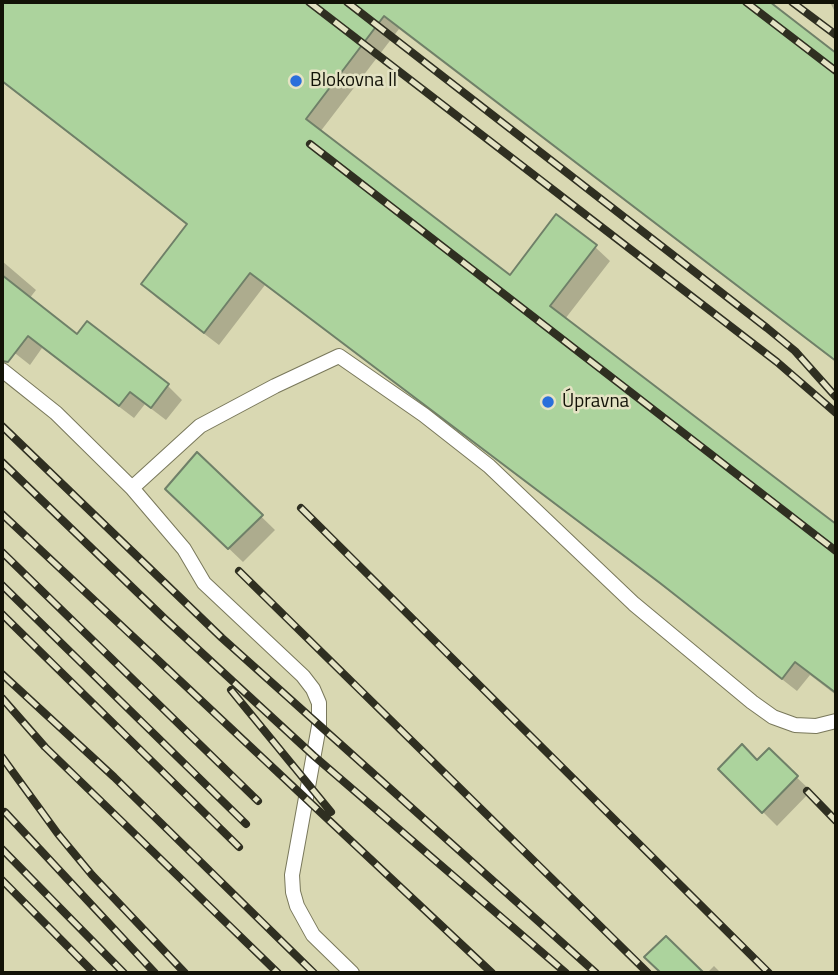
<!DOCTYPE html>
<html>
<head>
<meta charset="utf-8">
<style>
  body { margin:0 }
  #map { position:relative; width:838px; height:975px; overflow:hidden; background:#e4e3c4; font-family:"Titillium Web",sans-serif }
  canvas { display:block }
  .frame { position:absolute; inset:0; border:4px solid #121207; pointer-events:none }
</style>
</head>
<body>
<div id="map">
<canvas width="838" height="975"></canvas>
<div class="frame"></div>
</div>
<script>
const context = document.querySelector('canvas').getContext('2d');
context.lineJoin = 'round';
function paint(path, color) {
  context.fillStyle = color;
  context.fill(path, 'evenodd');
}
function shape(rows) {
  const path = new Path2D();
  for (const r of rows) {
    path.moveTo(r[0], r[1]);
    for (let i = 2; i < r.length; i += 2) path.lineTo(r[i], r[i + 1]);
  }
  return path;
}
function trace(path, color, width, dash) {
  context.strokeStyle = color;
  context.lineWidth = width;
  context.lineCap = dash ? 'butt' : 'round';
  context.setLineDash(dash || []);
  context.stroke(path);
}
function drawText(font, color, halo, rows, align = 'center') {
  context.font = font + ' "Titillium Web",sans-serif';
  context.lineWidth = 5;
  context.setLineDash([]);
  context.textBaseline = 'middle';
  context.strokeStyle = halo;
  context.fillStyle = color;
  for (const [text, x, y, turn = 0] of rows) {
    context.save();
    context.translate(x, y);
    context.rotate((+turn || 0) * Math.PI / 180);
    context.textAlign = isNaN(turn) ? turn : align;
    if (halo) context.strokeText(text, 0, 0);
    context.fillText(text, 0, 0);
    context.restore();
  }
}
paint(shape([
  [2,2,836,2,836,973,2,973]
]), '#d9d8b2');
paint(shape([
  [2,2,767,2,836,55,836,362,399,29,320,132,510,277,595,247,610,261,565,319,836,527,836,695,810,675,797,691,677,597,265,285,219,345,157,298,143,284,188,226,2,82],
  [830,2,836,2,836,14],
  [2,261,36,290,29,299,77,336,87,324,168,386,182,400,166,420,145,404,134,418,42,348,30,365,2,343],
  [198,455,275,530,243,562,181,503],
  [769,751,811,791,777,826,720,769,757,762],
  [714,966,721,973,707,973]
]), '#0003');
const building = shape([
  [2,2,770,2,836,53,836,361,384,16,306,119,510,275,556,214,597,245,550,306,836,524,836,693,795,662,782,679,660,583,250,273,204,333,141,284,187,224,2,81,2,2],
  [2,275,77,334,87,321,169,384,151,408,130,392,119,406,28,336,8,362,2,361,2,275],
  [197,452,263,515,228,549,165,489,197,452],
  [742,744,757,760,769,748,798,776,762,813,718,769,742,744],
  [666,936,704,973,661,973,644,957,666,936]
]);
paint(building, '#acd39d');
trace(building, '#6f8068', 2);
const service = shape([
  [2,370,56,413,132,488,184,549,204,583,303,676,313,689,319,703,319,726,292,875,293,892,297,906,313,935,352,973],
  [132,488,200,426,275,386,339,356,424,415,489,466,634,604,752,702,773,717,795,725,816,726,836,721]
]);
trace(service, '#79785b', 16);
trace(service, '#fff', 14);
const rail = shape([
  [309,2,777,362,836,413],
  [347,2,767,328,795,351,836,397],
  [746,2,836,71],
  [792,2,836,35],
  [310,144,836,551],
  [2,426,222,638,596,973],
  [2,462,164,618,314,756,566,973],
  [301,508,769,973],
  [2,514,492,973],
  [2,552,258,801],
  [239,571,648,973],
  [2,585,246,824],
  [2,614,239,847],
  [2,674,114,777,314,973],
  [231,690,331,812],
  [2,698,45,747,278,973],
  [2,757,58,834,92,875,185,973],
  [807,791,836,821],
  [5,812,155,973],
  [2,849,124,973],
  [2,880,94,973]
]);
trace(rail, '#2f2f21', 8);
trace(rail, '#e4e3c4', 5, [16]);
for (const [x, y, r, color] of [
  [296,81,7,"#2a6fdb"],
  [548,402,7,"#2a6fdb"]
]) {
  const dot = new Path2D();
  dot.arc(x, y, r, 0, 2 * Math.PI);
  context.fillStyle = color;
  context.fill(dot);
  trace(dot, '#e4e3c4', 2.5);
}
drawText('19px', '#121207', '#e4e3c4', [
  ["Blokovna II",310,81],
  ["Úpravna",562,402]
], 'left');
</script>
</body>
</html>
